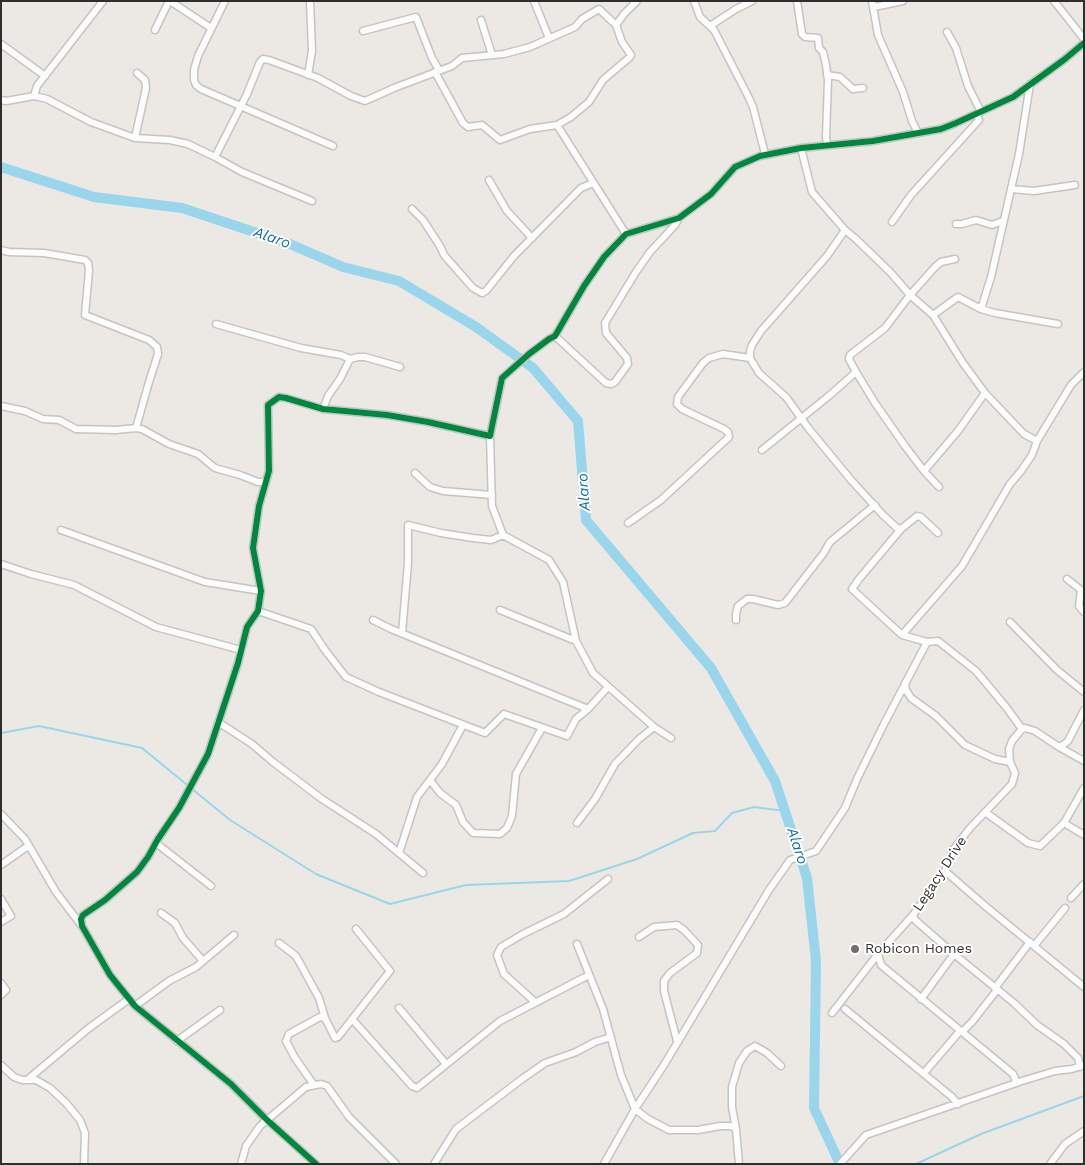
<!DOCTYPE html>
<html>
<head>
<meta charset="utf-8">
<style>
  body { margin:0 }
  #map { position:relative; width:1085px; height:1165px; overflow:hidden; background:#ece8e4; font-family:"Work Sans",sans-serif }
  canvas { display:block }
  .frame { position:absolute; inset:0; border:2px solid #2e2e2e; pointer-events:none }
</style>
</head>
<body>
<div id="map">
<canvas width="1085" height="1165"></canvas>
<div class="frame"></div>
</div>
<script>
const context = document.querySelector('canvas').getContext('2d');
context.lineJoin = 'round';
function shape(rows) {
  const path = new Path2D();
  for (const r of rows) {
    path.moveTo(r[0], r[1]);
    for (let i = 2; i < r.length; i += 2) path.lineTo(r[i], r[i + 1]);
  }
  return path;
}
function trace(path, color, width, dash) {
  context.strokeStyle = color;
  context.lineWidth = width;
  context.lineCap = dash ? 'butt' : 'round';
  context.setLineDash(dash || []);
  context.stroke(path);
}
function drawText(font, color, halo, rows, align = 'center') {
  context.font = font + ' "Work Sans",sans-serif';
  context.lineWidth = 4;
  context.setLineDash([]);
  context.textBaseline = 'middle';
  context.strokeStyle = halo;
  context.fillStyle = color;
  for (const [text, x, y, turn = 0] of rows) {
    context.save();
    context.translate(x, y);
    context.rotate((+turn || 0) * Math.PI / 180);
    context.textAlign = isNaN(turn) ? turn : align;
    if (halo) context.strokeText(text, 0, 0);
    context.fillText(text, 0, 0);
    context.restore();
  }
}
trace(shape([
  [1,733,39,726,142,748,230,820,316,874,390,904,466,885,569,881,637,859,693,833,715,831,732,813,754,807,785,811],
  [916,1164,981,1134,1084,1096]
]), '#99d6ec', 2);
trace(shape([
  [1,167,94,197,182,208,290,244,343,267,399,281,476,327,533,368,578,421,586,520,711,668,775,781,807,878,816,961,814,1108,840,1164]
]), '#99d6ec', 10);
const minor = shape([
  [170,1,211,28],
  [225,1,198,56,194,70,194,80,196,85,201,89,333,146],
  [534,1,549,38],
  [694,1,700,17,714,30,748,96,753,107,765,154],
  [797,1,802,34,805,37,818,38,819,48,823,52,826,65,828,80,826,137,827,145],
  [872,1,878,35,903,92,912,121,918,133],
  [1054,1,1084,39],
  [874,7,903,1],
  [481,20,492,55],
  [710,26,736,9,752,1],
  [155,30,169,1],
  [363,31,416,17,432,58,439,70],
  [947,32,956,48,968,86,981,112],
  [1,44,45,76],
  [435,72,463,123,468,127,482,125,500,140,530,129,557,125,626,234],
  [308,75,312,51,310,1],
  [827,75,840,77,853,89,863,88],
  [34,96,37,86,103,1],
  [1,100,6,101,34,96,39,97,47,99,91,122,135,138,170,140,188,144,215,157,242,172,312,201],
  [557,125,571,117,589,102,603,80,630,57,631,55,622,42,616,25,624,14,637,1],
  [135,138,146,88,145,80,137,73],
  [801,148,812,192,845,230,827,256,761,331,752,345,750,351,750,358,759,373,786,397,809,429,851,480,883,515,897,528,901,529],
  [215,157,247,94,260,62,263,59,269,60,318,78,351,96,365,101,394,88,452,66,462,58,504,54,530,47,575,27,582,19,599,9,616,25],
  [489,180,507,211,532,238],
  [1011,189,1034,191,1075,185],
  [412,209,423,220,440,246,444,255,473,288,482,293,486,291,514,256,581,188,593,183],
  [892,222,911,195,979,120,977,114],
  [956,224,962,224,976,220,992,225,1003,221],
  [845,230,856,239,891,273,910,295,933,315,958,297,981,309,995,313,1058,324],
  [1,250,9,252,44,253,85,260,88,263,89,270,85,315,149,340,157,347,158,354,149,382,136,428],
  [981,309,991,277,1019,154,1030,84],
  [933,315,963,363,985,393,1024,434,1037,441],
  [216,324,301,348,341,355,350,359,358,357,365,357,400,367],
  [555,336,606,383,611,384,615,382,628,364,627,358,606,333,605,323,636,272,650,252,675,225,679,218],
  [856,372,849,359,850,355,885,328,910,295,935,267,941,262,955,259],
  [1,406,25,411,43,419,59,420,76,429,116,430,136,428,142,429,169,444,198,454,215,468,240,475,258,482,266,482],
  [323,409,328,396,340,379,350,359],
  [490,436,492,506,503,535],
  [762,450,830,395,856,372,875,403,905,446,924,471,939,487],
  [924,471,958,431,985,393],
  [415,473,430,487,443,491,492,495],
  [628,523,661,500,729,437,728,432,724,429,682,409,677,404,678,397,703,363,709,358,723,354,750,358],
  [61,530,205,582,261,591],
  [938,533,921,517,917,516,901,529,859,579,852,589,902,635,927,642,938,641,976,671,1006,707,1022,729],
  [1,564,31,574,74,585,156,627,241,650],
  [1067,579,1081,590,1079,606,1084,612],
  [500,610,576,641],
  [258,611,311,629,325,650,346,677,379,692,485,733,504,714,567,736,576,719,588,709,608,687],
  [373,620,391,629,588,709],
  [736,620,736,614,738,606,747,599,753,599,778,605,785,603,823,554,830,542,875,505],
  [1010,622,1057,670,1084,692],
  [402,633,408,563,408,525,441,533,473,538,491,540,503,535,549,560,563,582,576,641,593,673,654,727,671,738],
  [902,635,962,566,1010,484,1021,471,1032,455,1037,441,1071,385,1084,372],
  [905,683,906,690,911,698,936,716,965,745,995,759,1010,762],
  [218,722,252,744,273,762,322,799,376,834,423,873],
  [1022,729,1025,728,1035,731,1059,747,1063,745,1068,741,1084,710],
  [1059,747,1084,761],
  [430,780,440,793,456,805,463,822,473,833,500,834,507,828,512,816,516,774,542,728],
  [985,812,1028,843,1040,846,1064,823,1084,788],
  [1,814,25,839,56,892,81,925],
  [577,823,595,799,615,764,639,739,654,727],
  [1064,823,1084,835],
  [156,843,211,886],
  [399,853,417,797,442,764,463,725],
  [1,865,28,846],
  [945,871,984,905,1084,987],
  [1071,898,1084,884],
  [1,899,11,916,1,922],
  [161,913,175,923,183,938,203,961],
  [913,915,915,920,954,954,1014,1003,1037,1025,1064,1044,1078,1058,1080,1067],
  [639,937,654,927,677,925,684,930,698,945,697,953,670,973,664,981,664,991,677,1041],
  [279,943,296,956,319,998,325,1018],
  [577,944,603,1009,621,1075,635,1109,648,1119,669,1130,698,1130,720,1126,731,1126,736,1129],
  [1034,946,1065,908],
  [878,954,881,965,1013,1074,1017,1083],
  [1,983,6,990,1,995],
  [995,988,1030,942],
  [921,999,954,954],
  [535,1002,504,974,497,955,501,947,523,934,564,914,608,879],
  [135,1006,169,981,196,967,234,935],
  [399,1008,446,1064],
  [845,1009,952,1097,958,1104],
  [832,1013,878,954,913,915,945,871,953,850,970,828,1012,784,1015,773,1010,762,1009,749,1012,741,1022,729],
  [352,1019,412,1086,417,1088,500,1021,589,975],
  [962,1032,972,1022,997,990],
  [177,1041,220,1010],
  [1,1065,14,1077,22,1080,36,1080,50,1088,66,1103,80,1120,85,1133,84,1164],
  [924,1073,960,1031],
  [27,1080,89,1028,129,999],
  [314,1085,295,1058,286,1041,289,1034,320,1017,325,1018,335,1038,338,1037,390,971,356,929],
  [241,1164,246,1146,260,1126,306,1087,321,1084,327,1086,349,1117,396,1164],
  [316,1164,267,1120,231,1084,135,1006,110,975,82,926,81,919,83,915,105,900,137,872,148,857,158,839,179,808,208,754,238,663,247,627,258,611,261,591,253,548,259,506,269,471,268,405,279,397,286,398,323,409,387,415,428,422,490,436,502,378,529,354,549,339,555,336,584,286,604,257,626,234,679,218,711,194,735,167,760,156,801,148,873,141,941,129,956,123,1013,97,1065,59,1084,43],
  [434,1164,456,1129,522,1079,545,1063,576,1052,595,1042,611,1037],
  [604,1164,635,1109,664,1065,769,890,790,860,816,851,845,808,857,779,884,724,927,642],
  [739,1164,736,1129,732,1107,732,1087,739,1063,747,1051,755,1046,767,1053,781,1066],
  [840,1164,866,1135,1022,1081,1055,1071,1072,1069,1084,1065],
  [1050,1164,1065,1144,1084,1131]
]);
trace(minor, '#c5c4c5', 9);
trace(minor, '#fcfcfb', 6);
trace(shape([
  [316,1164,267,1120,231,1084,135,1006,110,975,82,926,81,919,83,915,105,900,137,872,148,857,158,839,179,808,208,754,238,663,247,627,258,611,261,591,253,548,259,506,269,471,268,405,279,397,286,398,323,409,387,415,428,422,490,436,502,378,529,354,549,339,555,336,584,286,604,257,626,234,679,218,711,194,735,167,760,156,801,148,873,141,941,129,956,123,1013,97,1065,59,1084,43]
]), '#00873e', 6);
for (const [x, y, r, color] of [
  [855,949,5,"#706f6e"]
]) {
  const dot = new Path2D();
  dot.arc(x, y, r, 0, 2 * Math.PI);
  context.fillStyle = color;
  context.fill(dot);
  trace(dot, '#fff', 2);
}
drawText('14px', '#2e2e2e', '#fff', [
  ["Legacy Drive",940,874,-57]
]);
drawText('14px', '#2e2e2e', '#fff', [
  ["Robicon Homes",865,949]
], 'left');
drawText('italic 15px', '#0d6fa3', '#fff', [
  ["Alaro",272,238,19],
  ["Alaro",584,492,-94],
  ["Alaro",797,846,72]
]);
</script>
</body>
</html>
